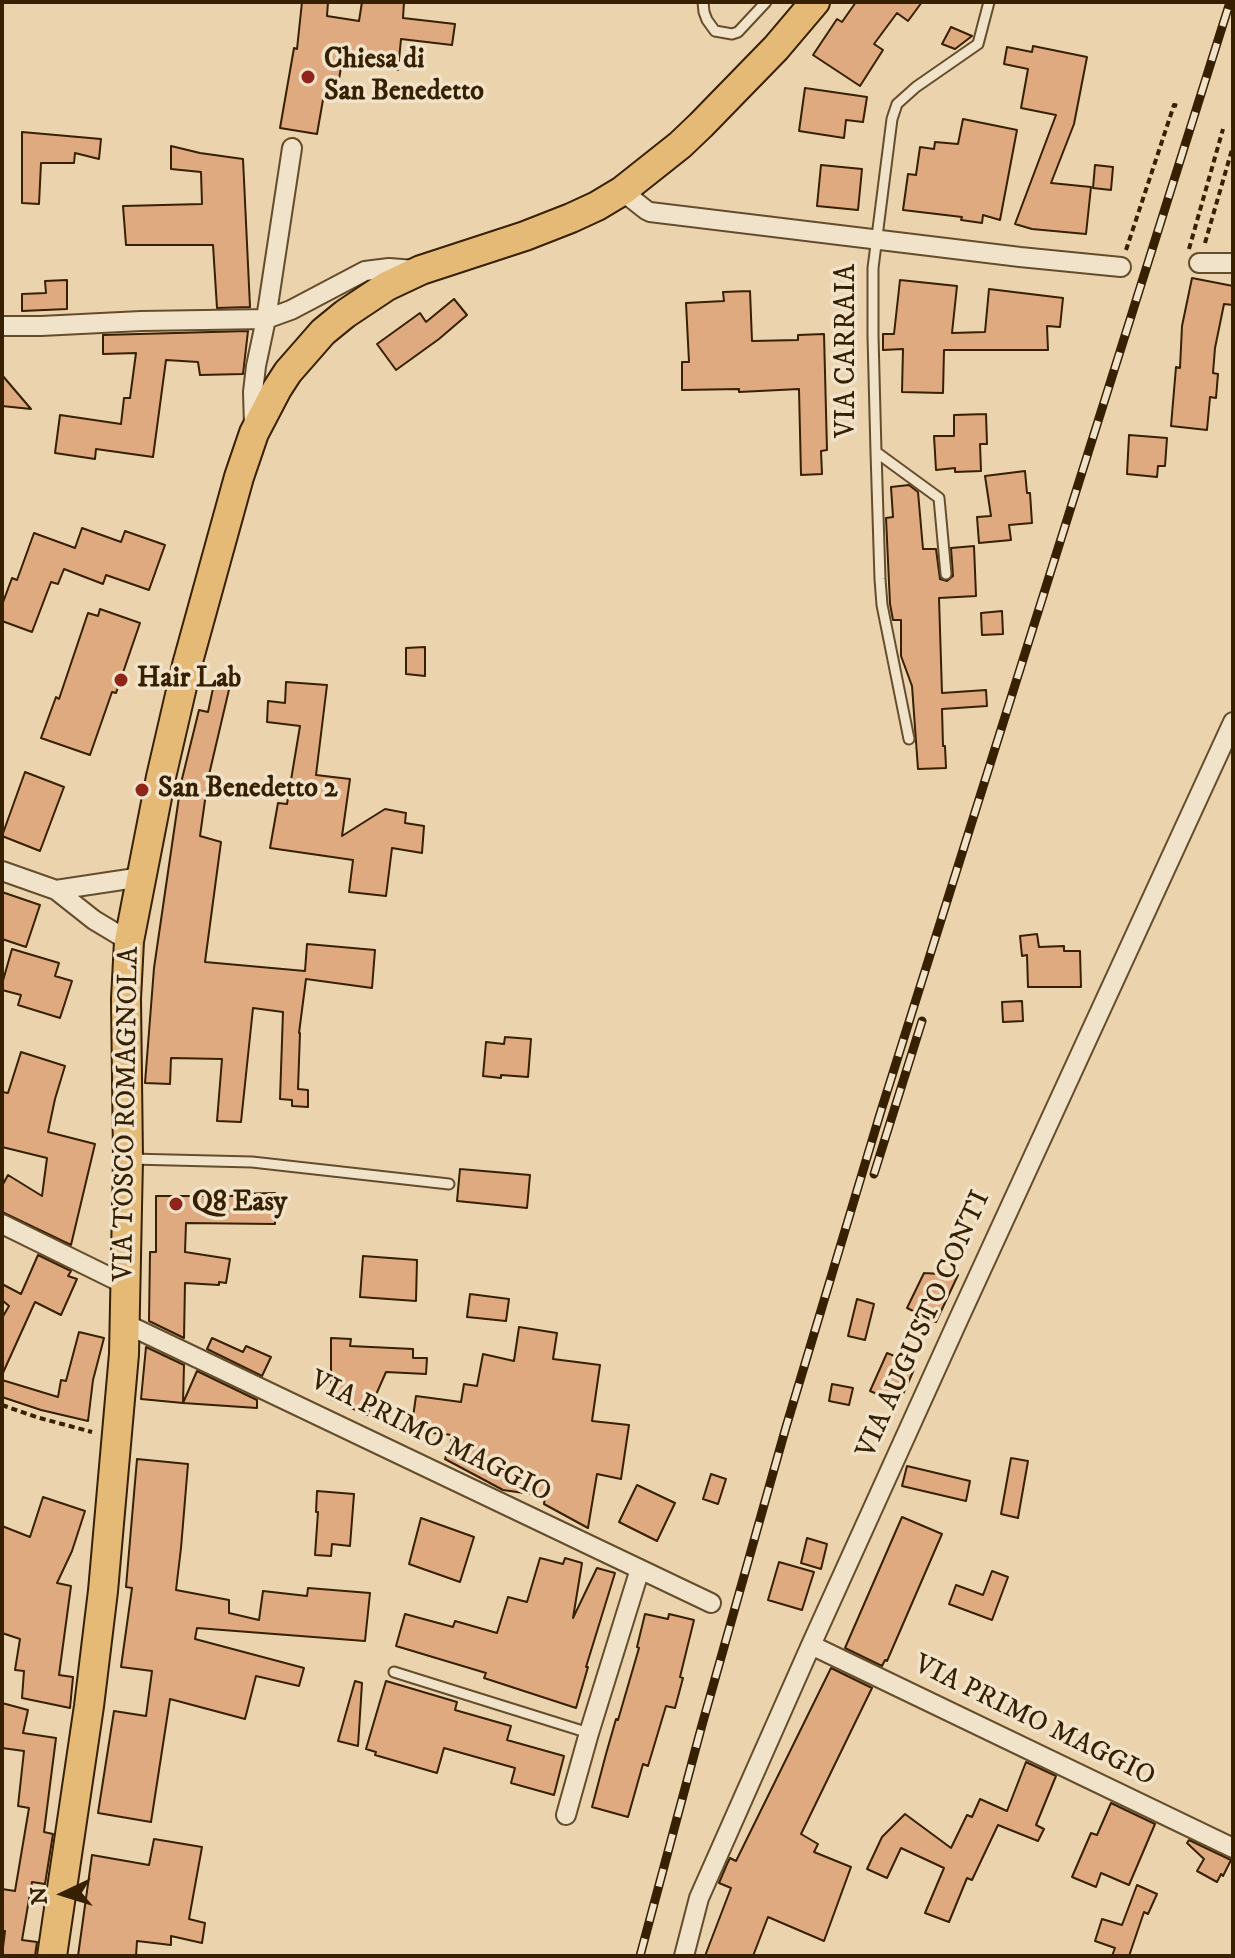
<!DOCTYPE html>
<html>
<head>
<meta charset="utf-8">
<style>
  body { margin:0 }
  #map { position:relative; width:1235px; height:1958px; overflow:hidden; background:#ead3ad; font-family:"IM FELL DW Pica",serif }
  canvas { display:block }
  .frame { position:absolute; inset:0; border:4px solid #372000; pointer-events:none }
  .north { position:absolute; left:24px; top:1854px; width:80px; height:80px; -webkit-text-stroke:6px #f1e2ca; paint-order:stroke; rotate:266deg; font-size:22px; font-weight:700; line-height:32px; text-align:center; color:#372000 }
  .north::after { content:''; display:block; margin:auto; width:28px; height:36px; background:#372000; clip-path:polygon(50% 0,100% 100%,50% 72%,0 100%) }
</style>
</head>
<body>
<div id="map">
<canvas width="1235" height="1958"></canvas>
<div class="frame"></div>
<div class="north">N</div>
</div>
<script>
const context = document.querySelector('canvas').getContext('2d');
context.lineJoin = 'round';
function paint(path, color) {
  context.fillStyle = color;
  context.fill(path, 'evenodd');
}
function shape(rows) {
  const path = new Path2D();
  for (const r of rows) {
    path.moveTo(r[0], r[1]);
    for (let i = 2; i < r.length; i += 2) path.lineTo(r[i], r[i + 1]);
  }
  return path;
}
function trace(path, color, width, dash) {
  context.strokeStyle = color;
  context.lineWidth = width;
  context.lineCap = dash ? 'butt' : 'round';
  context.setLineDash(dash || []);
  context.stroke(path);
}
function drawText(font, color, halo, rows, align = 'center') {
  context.font = font + ' "IM FELL DW Pica",serif';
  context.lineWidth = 7;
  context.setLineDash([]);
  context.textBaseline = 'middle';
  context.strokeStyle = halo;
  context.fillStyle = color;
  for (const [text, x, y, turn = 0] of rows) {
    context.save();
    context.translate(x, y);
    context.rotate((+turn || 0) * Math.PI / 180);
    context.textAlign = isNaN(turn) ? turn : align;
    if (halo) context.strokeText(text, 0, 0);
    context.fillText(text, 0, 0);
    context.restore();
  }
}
const building = shape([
  [302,2,328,2,327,16,359,21,362,2,404,2,403,18,455,24,452,45,401,39,398,70,342,62,336,96,324,94,317,134,280,128,294,48,297,49,302,2],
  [856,2,922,2,908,21,897,13,874,44,883,50,860,86,813,55,837,19,842,22,856,2],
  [951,27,972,36,955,49,942,44,951,27],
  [1033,46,1087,57,1074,124,1051,183,1091,187,1086,234,1032,229,1015,224,1056,115,1021,108,1028,69,1004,64,1007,47,1032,52,1033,46],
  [805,88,867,97,863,122,846,120,844,138,799,131,805,88],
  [963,119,1017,130,1000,220,983,215,982,223,961,220,962,217,903,210,908,174,916,175,920,147,934,149,935,142,958,144,963,119],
  [22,132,101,139,99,159,75,153,74,163,41,163,39,204,22,203,22,132],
  [171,146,200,153,243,159,250,307,217,308,213,245,126,245,123,206,202,204,201,172,171,169,171,146],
  [821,165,862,169,858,210,817,206,821,165],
  [1095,165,1113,167,1111,190,1093,188,1095,165],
  [1192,278,1233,286,1233,305,1224,304,1215,348,1213,373,1218,374,1216,398,1210,397,1207,430,1171,426,1176,367,1180,368,1182,326,1192,278],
  [67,280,67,309,22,311,22,294,46,293,45,281,67,280],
  [900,280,957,286,952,333,985,332,989,289,1063,298,1060,327,1047,326,1048,350,944,350,943,393,902,392,903,349,883,350,883,334,894,334,900,280],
  [750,291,752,341,798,340,798,335,824,334,827,450,821,451,822,474,801,475,799,389,739,392,739,389,682,390,682,362,689,362,686,303,724,301,723,292,750,291],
  [454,299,467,315,439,339,396,370,377,344,420,313,426,322,454,299],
  [248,331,243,374,200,375,198,362,166,360,153,457,96,449,95,459,55,453,60,415,121,424,124,398,130,398,136,353,103,354,103,335,248,331],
  [2,375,31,409,2,406,2,375],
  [986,414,987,444,980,444,981,471,955,472,955,468,936,470,934,436,954,436,954,415,986,414],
  [1129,435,1167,438,1165,466,1158,466,1157,477,1127,474,1129,435],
  [1025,471,1027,493,1030,493,1032,523,1009,525,1011,540,979,543,977,517,991,516,985,476,1025,471],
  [909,485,918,492,923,549,936,549,940,579,947,581,953,576,951,548,974,546,976,596,939,598,942,693,986,690,987,706,942,709,943,746,945,746,946,768,918,769,912,686,901,656,901,620,893,620,890,604,886,518,893,517,891,487,909,485],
  [82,528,121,542,125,531,165,545,149,590,106,575,103,584,64,569,58,584,51,582,32,632,2,621,2,605,12,578,17,580,34,533,75,548,82,528],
  [100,609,140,623,116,693,112,692,90,755,41,738,56,697,59,699,88,613,98,616,100,609],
  [1002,611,1003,634,982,635,981,613,1002,611],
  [425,647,425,676,406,674,406,648,425,647],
  [215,679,231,681,208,779,200,836,221,842,205,962,305,971,307,944,375,950,372,988,306,979,299,1033,300,1033,298,1089,308,1090,308,1107,292,1106,292,1100,280,1099,283,1012,253,1008,241,1122,217,1121,222,1059,171,1058,170,1084,145,1083,154,968,181,783,199,710,208,712,215,679],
  [286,682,327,685,316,775,350,779,342,836,385,809,406,813,405,823,424,826,422,853,392,848,386,896,349,892,353,860,270,848,278,803,287,804,300,726,267,722,268,701,285,703,286,682],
  [25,772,64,787,40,851,2,836,25,772],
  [2,892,40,905,26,947,2,939,2,892],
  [1037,934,1039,947,1064,946,1064,951,1080,951,1081,987,1028,987,1027,955,1022,956,1020,936,1037,934],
  [12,949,59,963,55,976,72,981,60,1018,18,1005,21,995,2,990,2,984,12,949],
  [1022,1001,1023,1021,1003,1022,1002,1002,1022,1001],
  [505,1037,531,1039,528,1077,501,1075,501,1078,483,1076,486,1042,504,1044,505,1037],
  [21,1052,65,1066,55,1099,48,1132,95,1144,71,1245,2,1212,2,1186,8,1175,42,1196,47,1158,2,1147,2,1092,8,1093,21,1052],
  [460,1169,530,1175,527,1208,457,1201,460,1169],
  [275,1193,275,1224,186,1223,185,1252,230,1259,226,1283,219,1282,219,1285,185,1283,184,1338,149,1321,150,1252,156,1252,156,1196,233,1196,233,1194,275,1193],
  [38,1255,71,1271,68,1276,77,1279,61,1315,35,1302,2,1375,2,1318,9,1306,2,1300,2,1284,21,1294,38,1255],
  [363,1256,417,1260,416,1301,360,1297,363,1256],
  [924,1273,958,1275,936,1322,907,1308,924,1273],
  [470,1294,509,1299,506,1321,467,1317,470,1294],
  [857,1299,874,1304,865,1340,848,1336,857,1299],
  [519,1327,557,1333,553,1359,600,1365,592,1421,629,1425,621,1479,597,1474,588,1528,544,1504,545,1496,503,1490,445,1459,453,1435,411,1431,416,1396,461,1402,464,1384,477,1386,483,1354,514,1361,519,1327],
  [79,1332,104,1338,93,1380,88,1421,41,1410,2,1397,2,1380,58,1397,61,1380,66,1381,79,1332],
  [212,1338,243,1352,246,1346,271,1357,262,1376,207,1349,212,1338],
  [331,1338,351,1339,350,1346,413,1349,413,1358,427,1358,426,1374,386,1372,367,1415,331,1399,331,1338],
  [146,1347,184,1365,183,1403,141,1399,146,1347],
  [887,1353,916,1365,899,1403,870,1391,887,1353],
  [197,1371,257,1400,257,1408,183,1403,197,1371],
  [832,1384,853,1388,849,1405,829,1401,832,1384],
  [1011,1458,1028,1461,1018,1518,1001,1514,1011,1458],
  [137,1459,188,1464,181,1548,176,1590,229,1600,229,1613,259,1620,263,1591,307,1596,308,1588,370,1593,365,1641,197,1628,195,1639,304,1668,299,1686,256,1676,245,1719,170,1699,151,1822,98,1813,114,1711,146,1716,152,1671,121,1667,132,1588,126,1587,137,1459],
  [907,1466,970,1481,966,1501,902,1486,907,1466],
  [711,1474,726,1479,718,1504,703,1499,711,1474],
  [637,1485,675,1503,657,1541,619,1522,637,1485],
  [317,1491,354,1494,350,1546,332,1544,331,1556,315,1555,318,1512,316,1512,317,1491],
  [43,1497,85,1511,72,1551,57,1583,71,1586,59,1675,73,1677,70,1708,22,1698,24,1671,15,1670,20,1639,2,1633,2,1526,30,1537,43,1497],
  [902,1517,942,1534,887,1661,885,1660,882,1666,845,1648,902,1517],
  [421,1518,474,1537,460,1582,409,1564,421,1518],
  [807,1538,827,1544,821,1569,801,1563,807,1538],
  [540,1558,563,1564,565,1558,582,1563,573,1618,597,1568,615,1573,586,1667,588,1667,576,1708,484,1678,486,1673,396,1646,405,1614,453,1627,455,1621,497,1633,508,1597,527,1602,540,1558],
  [779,1562,814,1572,802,1610,768,1600,779,1562],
  [992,1571,1008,1577,992,1620,949,1604,956,1585,983,1595,992,1571],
  [645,1614,668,1619,669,1614,694,1620,680,1677,683,1678,675,1708,666,1706,648,1766,643,1764,628,1817,592,1807,606,1754,616,1719,618,1720,639,1648,637,1647,645,1614],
  [831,1668,872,1688,801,1834,818,1844,814,1852,851,1867,824,1941,768,1917,753,1956,705,1956,731,1888,719,1883,727,1864,730,1858,736,1861,831,1668],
  [355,1681,362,1683,358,1746,338,1741,355,1681],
  [386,1681,457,1702,455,1710,511,1726,507,1740,564,1756,554,1795,511,1783,515,1768,444,1748,437,1773,375,1755,376,1752,366,1749,386,1681],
  [2,1703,28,1710,23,1733,56,1738,44,1832,53,1834,45,1884,32,1882,22,1940,37,1942,35,1956,2,1956,5,1931,2,1931,2,1889,15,1891,29,1808,18,1806,24,1751,2,1748,2,1703],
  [1026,1762,1056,1776,1036,1825,1044,1829,1038,1841,998,1825,972,1880,967,1878,949,1922,925,1913,944,1868,901,1848,887,1878,867,1869,882,1837,905,1814,951,1848,967,1815,972,1817,980,1799,1007,1811,1026,1762],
  [1111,1803,1155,1824,1129,1885,1101,1873,1096,1887,1072,1877,1091,1833,1097,1835,1111,1803],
  [154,1839,202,1847,189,1919,205,1923,202,1943,171,1936,171,1945,137,1941,136,1956,78,1956,92,1855,149,1865,154,1839],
  [1189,1840,1231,1860,1223,1876,1221,1874,1217,1882,1197,1871,1204,1859,1187,1843,1189,1840],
  [1137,1885,1157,1894,1148,1914,1144,1912,1129,1956,1112,1956,1115,1948,1095,1941,1102,1919,1122,1925,1137,1885]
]);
paint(building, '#dfaa7f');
trace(building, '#372000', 2);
const lane = shape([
  [703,2,704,12,707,20,715,31,732,34,738,32,766,2],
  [876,452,880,579,882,605,909,739],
  [946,574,939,498,876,452,873,336,873,268,892,119,897,104,916,87,978,44,989,2],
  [131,1159,252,1162,449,1184],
  [394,1672,589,1733]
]);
const street = shape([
  [622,191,646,210,650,212,1020,257,1121,267],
  [1199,263,1233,263],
  [2,326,41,326,141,321,266,319,291,310,365,271,389,268,415,270],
  [254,426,253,392,256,366,266,319,292,148],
  [2,871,56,890],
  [129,941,94,920,56,890,142,877],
  [2,1224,126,1285],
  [126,1324,711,1603],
  [811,1645,1233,1848],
  [566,1815,589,1733,640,1569],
  [684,1956,699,1898,811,1645,960,1316,1233,722]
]);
const primary = shape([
  [52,1956,89,1706,103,1591,124,1354,128,1159,126,999,129,941,161,777,187,665,239,477,254,433,277,389,288,372,323,332,345,314,387,286,421,270,525,236,571,218,597,206,622,191,680,145,701,125,776,48,815,2]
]);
trace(lane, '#644d2b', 13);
trace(street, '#644d2b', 22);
trace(primary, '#372000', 32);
trace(shape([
  [1205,243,1233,146],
  [1189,249,1223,129],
  [1126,250,1174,105,1179,106],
  [2,1405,36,1417,92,1432]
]), '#372000', 4, [6, 4]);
trace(lane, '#f1e2ca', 9);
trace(street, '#f1e2ca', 18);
trace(primary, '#e5ba76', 28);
const rail = shape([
  [874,1174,922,1021],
  [640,1956,702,1725,786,1427,880,1114,1230,2]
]);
trace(rail, '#372000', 9);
trace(rail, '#f1e2ca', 6, [18]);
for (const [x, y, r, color] of [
  [308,77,8,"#8f2418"],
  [121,680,8,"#8f2418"],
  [142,790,8,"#8f2418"],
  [176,1204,8,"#8f2418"]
]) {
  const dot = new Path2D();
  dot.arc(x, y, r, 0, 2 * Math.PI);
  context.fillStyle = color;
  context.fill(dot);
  trace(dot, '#f1e2ca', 3);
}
drawText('bold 28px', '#372000', '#f1e2ca', [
  ["Chiesa di",324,61],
  ["San Benedetto",324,93],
  ["Hair Lab",137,680],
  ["San Benedetto 2",158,790],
  ["Q8 Easy",192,1204]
], 'left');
drawText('28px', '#372000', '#f1e2ca', [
  ["VIA CARRAIA",848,351,-90],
  ["VIA TOSCO ROMAGNOLA",128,1114,-89],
  ["VIA AUGUSTO CONTI",925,1325,-66],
  ["VIA PRIMO MAGGIO",430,1438,26],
  ["VIA PRIMO MAGGIO",1034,1722,26]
]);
</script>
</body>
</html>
